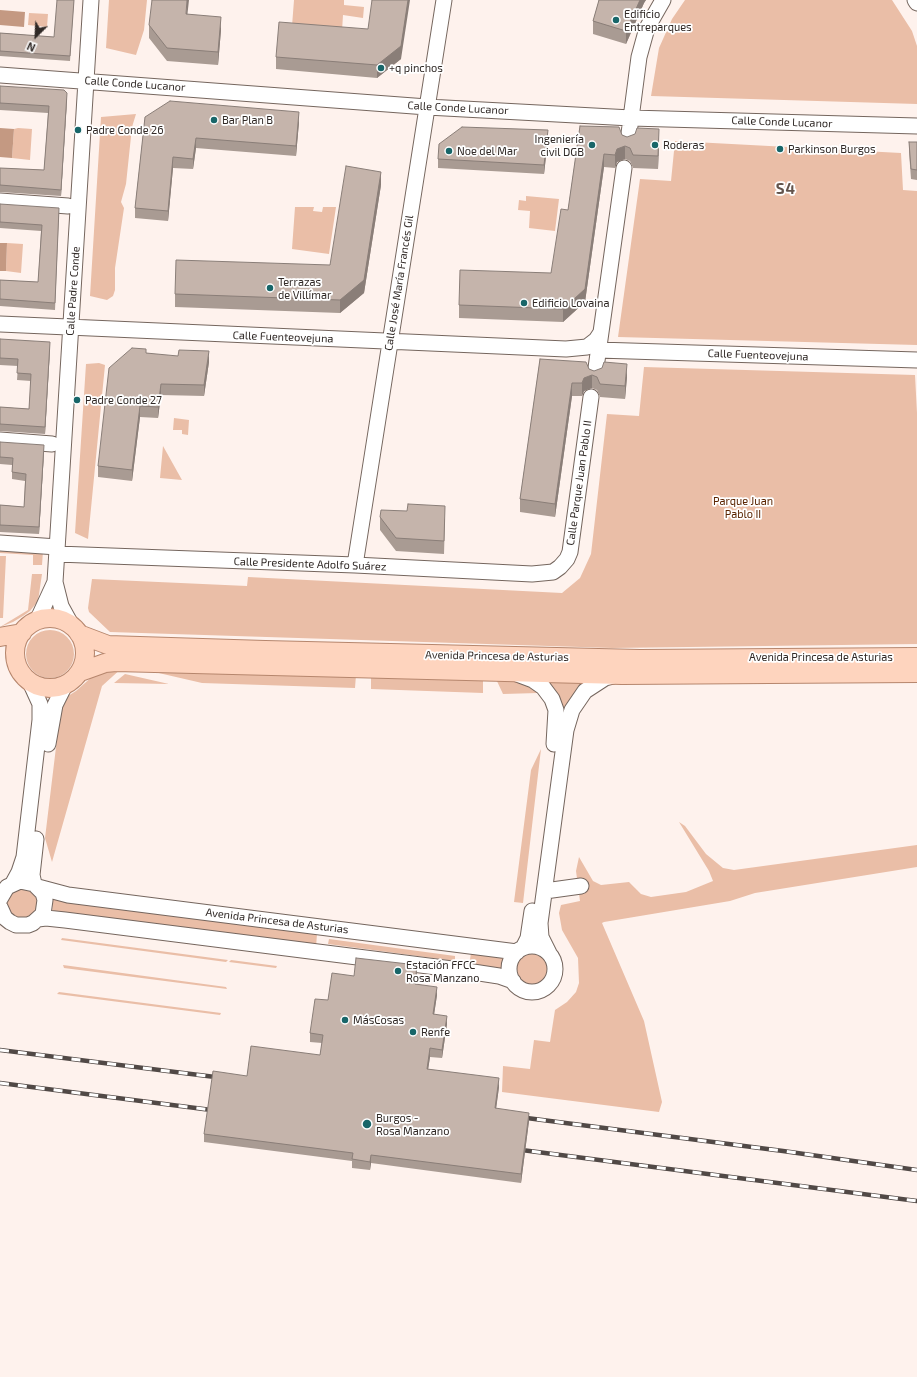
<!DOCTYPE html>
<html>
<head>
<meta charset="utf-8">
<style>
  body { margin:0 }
  #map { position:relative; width:917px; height:1377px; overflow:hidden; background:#fef2ed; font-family:"Exo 2",sans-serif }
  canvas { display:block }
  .north { position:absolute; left:16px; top:16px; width:40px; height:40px; -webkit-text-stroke:3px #fff; paint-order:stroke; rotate:204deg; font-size:11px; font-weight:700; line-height:16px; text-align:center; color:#302926 }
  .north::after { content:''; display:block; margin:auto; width:14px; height:18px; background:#302926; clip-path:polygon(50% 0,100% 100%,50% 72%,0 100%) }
</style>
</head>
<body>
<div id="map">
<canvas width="917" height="1377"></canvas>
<div class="north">N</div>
</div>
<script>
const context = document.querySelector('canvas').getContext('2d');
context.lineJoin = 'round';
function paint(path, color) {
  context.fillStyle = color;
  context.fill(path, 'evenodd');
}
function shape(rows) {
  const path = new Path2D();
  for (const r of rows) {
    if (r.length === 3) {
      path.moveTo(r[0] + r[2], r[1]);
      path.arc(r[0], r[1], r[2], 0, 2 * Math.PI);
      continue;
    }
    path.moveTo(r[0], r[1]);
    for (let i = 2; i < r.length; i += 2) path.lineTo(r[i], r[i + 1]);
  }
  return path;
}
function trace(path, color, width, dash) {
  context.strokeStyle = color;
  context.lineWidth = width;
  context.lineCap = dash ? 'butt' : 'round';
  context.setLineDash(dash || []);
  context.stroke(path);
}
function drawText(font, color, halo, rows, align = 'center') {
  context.font = font + ' "Exo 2",sans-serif';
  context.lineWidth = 3.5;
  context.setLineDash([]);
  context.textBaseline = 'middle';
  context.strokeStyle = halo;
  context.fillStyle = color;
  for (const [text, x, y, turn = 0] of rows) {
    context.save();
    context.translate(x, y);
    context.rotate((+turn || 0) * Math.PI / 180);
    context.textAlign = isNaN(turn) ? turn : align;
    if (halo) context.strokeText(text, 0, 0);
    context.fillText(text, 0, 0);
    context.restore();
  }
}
paint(shape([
  [109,0,147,0,144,30,136,55,106,48],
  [294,0,344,0,344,5,364,7,363,18,343,15,342,31,292,26],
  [685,0,892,0,912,31,917,46,917,104,651,96,659,48,672,19],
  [29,13,48,14,47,27,28,25],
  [136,114,132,127,126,184,121,202,124,208,115,268,115,290,113,296,107,300,90,296,101,117],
  [18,128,32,129,30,160,12,158,14,129],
  [675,141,901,153,903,190,917,191,917,345,618,337,640,179,671,181],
  [526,196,559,199,555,231,529,228,530,211,518,210,519,200,526,201],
  [295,207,314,207,313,211,322,212,323,207,336,207,329,254,292,249],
  [7,243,23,244,21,273,6,271],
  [99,363,105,365,88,539,75,533,86,364],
  [644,367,915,375,917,413,917,644,612,648,110,632,89,612,88,608,92,579,247,586,248,577,562,593,580,578,591,554,607,414,639,416],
  [174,418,189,420,188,435,182,434,182,430,173,430],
  [163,446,182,480,160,478],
  [0,548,43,551,42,565,33,565,33,555,0,553],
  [0,556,6,556,3,618,0,618],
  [32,574,42,574,38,601,30,611,23,616,13,622,0,627,28,610],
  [50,654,24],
  [123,667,102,686,52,862,45,838,61,706,68,696,76,691,94,675],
  [137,668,356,675,355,688,202,683],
  [125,674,169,684,114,683],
  [371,675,483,679,483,693,371,689],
  [496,679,512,680,523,683,538,693,503,694],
  [545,681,588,683,563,717],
  [541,749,523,903,514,902,531,770],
  [679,822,685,826,706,854,723,868,734,870,917,845,917,867,755,893,730,901,604,922,602,923,644,1021,662,1102,659,1112,502,1092,503,1066,530,1069,534,1040,550,1042,555,1010,567,1002,576,992,579,983,578,958,562,930,559,913,561,905,580,901,576,871,579,857,593,881,601,885,629,882,641,894,651,897,686,892,713,881,709,871],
  [22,903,15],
  [53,899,317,934,316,947,52,913],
  [62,938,228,960,226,962,61,940],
  [329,939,455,956,455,961,328,944],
  [533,969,16],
  [471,953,505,957,502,967,503,972,469,966],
  [231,960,277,966,276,968,229,962],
  [63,965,226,987,227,989,64,968],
  [59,992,221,1013,220,1015,57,994]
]), '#eabea7');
paint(shape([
  [0,10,25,12,24,27,0,25],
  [0,128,14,129,12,158,0,157],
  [0,243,7,243,6,271,0,271]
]), '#c49982');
const minor = shape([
  [915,0,917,3],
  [0,75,427,107,631,118,917,126],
  [628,141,639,57,647,28,663,0],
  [0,201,68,206],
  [0,324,566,349,587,347,596,340,600,334],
  [598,350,917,360],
  [595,375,624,168],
  [0,440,52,444],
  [0,543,57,547],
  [57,554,355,565,532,574,553,572,560,567,567,559,570,552,591,397],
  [355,565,444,0],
  [37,621,55,582],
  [72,626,61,606,55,582,91,0],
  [517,674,533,680,543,687,552,699,556,710,554,744],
  [48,744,55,705,65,685],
  [13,883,19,872,24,857,40,720,40,704,30,682],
  [34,884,32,875,36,839],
  [38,887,68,895,517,952],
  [545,891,581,886],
  [0,899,7,887,20,881,34,884,43,893,45,900,43,914,33,923,28,925,16,925,10,922,5,918,0,907],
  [38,919,46,918,65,920,460,970,499,976,513,981],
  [532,969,23],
  [523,948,528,938,532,911],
  [549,953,541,937,540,923,566,730,572,710,585,691,605,678,613,676]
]);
const major = shape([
  [50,653,35],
  [79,634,108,645,265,650,640,659,917,657],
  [0,637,22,633],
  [80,672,105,663,116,662,622,675,917,673]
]);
trace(minor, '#75665e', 17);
trace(major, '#b6866d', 20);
trace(minor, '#fff', 15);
trace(major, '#fed4be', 18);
const rail = shape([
  [0,1050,223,1078],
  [0,1083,219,1111],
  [519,1117,783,1151,917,1170],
  [514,1149,917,1201]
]);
trace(rail, '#514946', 4.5);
trace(rail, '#fff', 3, [9]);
paint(shape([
  [74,0,70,61,0,56,0,33,54,37],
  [599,0,646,0,644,3,626,44,593,34,593,21],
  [187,14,221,30,218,65,167,61,149,38,149,25],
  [276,57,401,59,377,78,276,69],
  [0,86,67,99,61,196,0,192,0,168,44,170,48,113,0,110],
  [145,117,299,122,296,156,196,148,193,169,173,168,168,221,135,218,135,208],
  [580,126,622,135,627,137,659,142,658,169,633,168,630,161,625,159,617,162,615,168,604,167,585,302,563,322,459,318,459,305,551,273,568,210],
  [548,139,544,174,438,168,438,159],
  [909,142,917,142,917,180,911,179,909,152],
  [381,185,364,293,340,313,175,307,175,294,330,265],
  [0,204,59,214,55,310,0,306,0,280,38,282,41,231,0,228],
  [0,339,50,349,45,434,0,431,0,407,29,409,31,381,17,380,18,366,0,365],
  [146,353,209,362,204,396,161,395,158,418,140,417,132,481,98,477,98,466],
  [540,359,589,369,594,371,627,377,625,399,600,397,597,390,592,388,584,391,582,396,572,396,555,517,520,512,520,499],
  [0,442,44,452,39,534,0,532,0,505,24,507,25,481,12,479,12,465,0,464],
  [380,517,445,519,444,554,396,551,380,530],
  [417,974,416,984,437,995,434,1014,447,1024,442,1058,430,1057,428,1069,499,1087,496,1108,529,1121,521,1183,371,1163,370,1170,352,1168,352,1161,204,1142,204,1134,247,1076,320,1055,322,1043,310,1042,310,1033,328,1000,354,976]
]), '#a99b93');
paint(shape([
  [187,0,189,0,186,27,186,14],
  [408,0,410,0,401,59,377,78,377,65],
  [640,0,646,0,644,3,626,44,626,31],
  [221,17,221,30,218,65,218,52],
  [67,93,67,99,61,196,61,190],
  [299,112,299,122,296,156,296,146],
  [659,129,659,142,658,169,658,156],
  [548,130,548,139,544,174,544,165],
  [196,138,196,148,193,169,193,159],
  [625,146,625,159,617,162,615,168,615,155,617,149],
  [604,154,604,167,585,302,563,322,563,309],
  [173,157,173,168,168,221,168,211],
  [381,172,381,185,364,293,340,313,340,300],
  [50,342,50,349,45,434,45,427],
  [209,351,209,362,204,396,204,385],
  [627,364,627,377,625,399,625,386],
  [592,375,592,388,584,391,582,396,582,383,584,378],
  [572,383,572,396,555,517,555,504],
  [161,384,161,395,158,418,158,407],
  [140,406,140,417,132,481,132,470],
  [44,445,44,452,39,534,39,527],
  [417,965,417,974,415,992,415,984],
  [437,987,437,995,433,1022,433,1014],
  [447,1016,447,1024,442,1058,442,1050],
  [430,1048,430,1057,427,1077,427,1069],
  [499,1078,499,1087,495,1117,495,1108],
  [529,1113,529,1121,521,1183,521,1174],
  [371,1155,371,1163,370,1170,370,1162]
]), '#8a7e78');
const building = shape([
  [57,0,74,0,70,56,0,51,0,33,54,37,57,0],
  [152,0,187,0,186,14,221,17,218,52,167,48,149,25,152,0],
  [372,0,408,0,401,46,377,65,276,57,279,22,368,29,372,0],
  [599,0,640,0,626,31,593,21,599,0],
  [0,86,64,90,67,93,61,190,0,185,0,168,44,170,49,106,0,103,0,86],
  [170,101,299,112,296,146,196,138,193,159,173,157,168,211,135,208,145,117,170,101],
  [580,126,619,127,622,135,627,137,635,134,637,128,659,129,658,156,633,155,630,148,625,146,617,149,615,155,604,154,585,289,563,309,459,305,460,270,551,273,561,209,568,210,580,126],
  [462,127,548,130,544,165,438,159,439,144,462,127],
  [909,142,917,142,917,170,911,169,909,142],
  [346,166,381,172,364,280,340,300,175,294,176,260,330,265,346,166],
  [0,204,59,208,55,303,0,299,0,280,38,282,42,225,0,222,0,204],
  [0,339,50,342,45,427,0,424,0,407,29,409,31,374,17,373,18,359,0,358,0,339],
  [132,348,146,349,146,353,178,356,179,350,209,351,204,385,161,384,158,407,140,406,132,470,98,466,109,368,132,348],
  [540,359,586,362,589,369,594,371,602,368,604,362,627,364,625,386,600,384,597,377,592,375,584,378,582,383,572,383,555,504,520,499,540,359],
  [0,442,44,445,39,527,0,525,0,505,24,507,26,474,12,472,13,458,0,457,0,442],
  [408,504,445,506,444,541,396,538,380,517,381,510,407,511,408,504],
  [356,958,417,965,415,984,437,987,433,1014,447,1016,442,1050,430,1048,427,1069,499,1078,495,1108,529,1113,521,1174,371,1155,370,1162,352,1159,353,1153,204,1134,213,1071,247,1076,251,1046,320,1055,323,1035,310,1033,315,999,328,1000,332,973,354,976,356,958]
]);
paint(building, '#c5b4ab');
trace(building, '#8a7e78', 1);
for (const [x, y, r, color] of [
  [616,20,4,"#186669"],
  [381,68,4,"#186669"],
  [214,120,4,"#186669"],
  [78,130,4,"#186669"],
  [592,145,4,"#186669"],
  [655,145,4,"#186669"],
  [780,149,4,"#186669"],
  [449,151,4,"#186669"],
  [270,288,4,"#186669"],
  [524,303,4,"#186669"],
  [77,400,4,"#186669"],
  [398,971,4,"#186669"],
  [345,1020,4,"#186669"],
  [413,1032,4,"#186669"],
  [367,1124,5,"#186669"]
]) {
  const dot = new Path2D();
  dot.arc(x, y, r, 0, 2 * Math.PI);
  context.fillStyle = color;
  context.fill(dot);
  trace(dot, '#fff', 1.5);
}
drawText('11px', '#302926', '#fff', [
  ["Edificio",624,14],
  ["Entreparques",624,27],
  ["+q pinchos",389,68],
  ["Bar Plan B",222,120],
  ["Padre Conde 26",86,130],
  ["Ingeniería",584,139,"right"],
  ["civil DGB",584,152,"right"],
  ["Roderas",663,145],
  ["Parkinson Burgos",788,149],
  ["Noe del Mar",457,151],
  ["Terrazas",278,282],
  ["de Villímar",278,295],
  ["Edificio Lovaina",532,303],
  ["Padre Conde 27",85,400],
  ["Estación FFCC",406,965],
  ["Rosa Manzano",406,978],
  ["MásCosas",353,1020],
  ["Renfe",421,1032],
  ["Burgos -",376,1118],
  ["Rosa Manzano",376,1131]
], 'left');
drawText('11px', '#302926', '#fff', [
  ["Calle Conde Lucanor",135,84,4],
  ["Calle Conde Lucanor",458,108,3],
  ["Calle Conde Lucanor",782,122,2],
  ["Calle José María Francés Gil",399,283,-81],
  ["Calle Padre Conde",73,291,-86],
  ["Calle Fuenteovejuna",283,337,2],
  ["Calle Fuenteovejuna",758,355,2],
  ["Calle Parque Juan Pablo II",579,483,-82],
  ["Calle Presidente Adolfo Suárez",310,564,2],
  ["Avenida Princesa de Asturias",497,656,1],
  ["Avenida Princesa de Asturias",821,657],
  ["Avenida Princesa de Asturias",277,921,7]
]);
drawText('11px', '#5a2400', '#fff', [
  ["Parque Juan",743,501],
  ["Pablo II",743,514]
]);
context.letterSpacing = '1px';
drawText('bold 15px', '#63544c', '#fff', [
  ["S4",786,189]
]);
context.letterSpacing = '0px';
</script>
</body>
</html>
